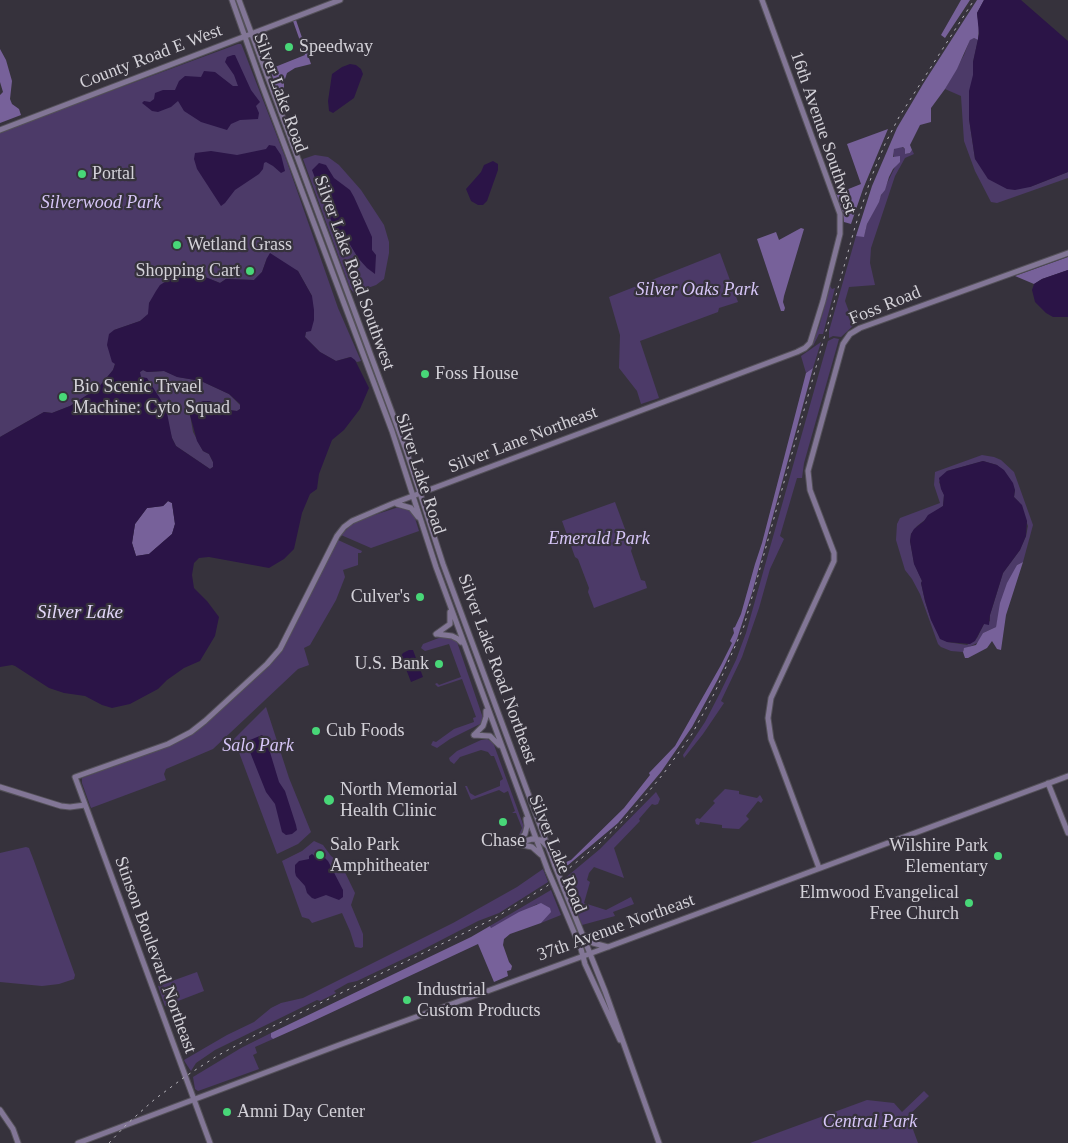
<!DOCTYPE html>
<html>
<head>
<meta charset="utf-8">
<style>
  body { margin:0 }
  canvas { display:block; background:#36323c }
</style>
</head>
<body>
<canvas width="1068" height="1143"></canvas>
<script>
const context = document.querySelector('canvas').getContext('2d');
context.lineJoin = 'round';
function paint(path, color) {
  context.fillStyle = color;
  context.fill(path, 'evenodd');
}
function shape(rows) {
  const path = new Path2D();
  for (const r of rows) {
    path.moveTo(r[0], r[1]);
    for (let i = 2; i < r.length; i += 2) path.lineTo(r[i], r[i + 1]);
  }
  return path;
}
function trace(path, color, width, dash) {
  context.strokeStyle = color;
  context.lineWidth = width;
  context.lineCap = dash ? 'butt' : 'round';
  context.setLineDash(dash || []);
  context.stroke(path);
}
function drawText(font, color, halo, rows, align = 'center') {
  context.font = font + ' Georgia,serif';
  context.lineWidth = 4.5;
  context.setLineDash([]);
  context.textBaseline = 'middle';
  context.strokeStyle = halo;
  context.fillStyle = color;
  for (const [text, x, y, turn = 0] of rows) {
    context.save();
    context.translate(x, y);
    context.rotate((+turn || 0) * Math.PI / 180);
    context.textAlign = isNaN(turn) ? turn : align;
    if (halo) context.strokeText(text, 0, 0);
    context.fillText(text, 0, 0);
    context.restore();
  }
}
paint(shape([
  [974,38,978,40,973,62,974,70,969,119,975,159,1030,187,1068,172,1068,178,997,203,991,202,975,171,964,141,961,96,945,89,964,55,970,39],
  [238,44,241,44,242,46,287,162,338,308,361,361,357,362,350,357,336,361,320,352,305,337,312,296,298,271,267,258,262,272,254,280,226,279,220,283,187,270,149,303,149,314,140,321,114,330,115,364,113,370,98,388,70,406,52,413,44,412,0,437,0,132],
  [902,147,905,149,905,154,910,153,912,150,914,154,905,158,895,176,871,248,870,263,875,285,849,287,845,301,854,325,841,337,833,336,829,338,829,331,856,236,864,236,867,224,900,157,894,158,893,151,895,148],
  [315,155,328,157,339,165,361,190,384,225,389,242,389,253,384,279,376,285,354,293,350,288,303,159],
  [720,253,738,302,719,308,718,312,640,341,659,398,641,404,637,391,619,368,620,335,609,297],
  [830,286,832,289,835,288,823,334,819,334,813,346,812,344,819,327],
  [834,338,839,339,804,463,802,478,797,478,780,536,784,539,770,569,759,608,742,657,721,701,724,703,703,734,684,758,683,755,705,722,720,693,736,660,746,633,828,341],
  [821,342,813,368,806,373,801,356],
  [143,370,147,372,164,371,178,377,201,381,229,394,240,405,240,409,237,411,228,410,210,401,190,415,193,432,203,451,209,454,213,462,213,467,210,469,176,446,172,438,169,428,140,375,140,372],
  [982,455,994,457,1001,460,1014,472,1033,525,1023,562,1017,565,999,614,996,627,983,633,979,642,963,650,963,652,951,651,941,647,938,644,920,594,912,579,905,570,896,540,897,524,900,518,940,503,934,485,935,472],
  [983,461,997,465,1015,490,1014,497,1019,502,1028,526,1026,536,1020,550,1003,573,990,615,990,621,984,624,977,638,967,645,947,642,931,620,925,601,921,583,922,581,914,563,910,541,911,534,917,526,943,506,944,495,939,482,947,471],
  [615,502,632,548,631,551,641,580,645,581,647,588,594,608,588,592,589,588,578,559,575,557,562,521],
  [402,506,409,508,414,515,419,531,371,548,341,535,353,523,359,520],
  [338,540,362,551,361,553,358,553,358,565,343,570,345,577,336,600,310,645,304,648,309,665,298,669,213,749,166,769,164,774,166,780,91,808,82,783,82,778,173,744,190,735,285,644],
  [444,636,456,639,483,718,480,724,450,739,437,748,431,745,433,741,436,742,454,729,474,722,473,718,476,717,462,679,438,687,435,684,437,683,439,685,461,677,449,644,425,651,421,648,423,644],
  [266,707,289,778,311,832,298,844,277,854,234,739],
  [487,739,492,742,494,745,524,827,521,834,519,835,522,828,516,813,512,813,515,811,508,791,504,793,499,790,471,800,465,786,467,786,470,793,475,796,500,786,500,781,503,779,494,756,491,756,488,752,481,750,460,757,454,764,450,761,449,758,457,751,481,740],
  [725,789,739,791,739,794,757,798,760,795,763,800,761,803,758,801,746,816,749,819,739,829,722,828,722,825,700,822,699,825,696,824,695,820,697,818,700,819,715,803,713,801],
  [656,792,660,799,658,804,655,805,652,804,639,819,640,821,614,848,624,878,594,867,589,873,587,880,590,882,584,903,606,910,631,897,634,904,613,912,615,916,582,925,564,879,600,849],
  [314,841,323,845,331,856,338,861,339,860,355,893,351,905,363,934,363,947,361,948,355,947,350,931,342,913,312,923,309,919,302,917,282,861,302,851],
  [26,847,29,848,34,861,75,975,74,979,59,984,42,986,0,982,0,853],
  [543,869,548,882,499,913,478,921,420,951,357,981,348,983,334,991,336,993,320,1001,317,1000,215,1050,196,1063,191,1071,185,1062,184,1060,227,1035,254,1022,271,1008,281,1003,303,998,453,923,517,887],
  [551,890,561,915,541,923,546,916,537,904,491,928,490,926],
  [197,972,204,991,165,1006,158,986],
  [271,1033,273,1039,255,1047,257,1053,253,1055,259,1069,198,1091,195,1089,193,1077,241,1048],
  [924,1091,929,1096,908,1116,918,1143,750,1143,867,1100,894,1103,902,1112]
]), '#4c3a68');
paint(shape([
  [961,0,970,0,945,38,941,35],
  [977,0,984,0,977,13,979,27,978,40,974,38,970,40,957,69,945,89,931,108,931,122,920,125,910,145,912,150,910,153,905,154,905,149,903,147,894,149,893,157,900,156,900,162,893,169,889,177,885,190,881,195,879,202,867,224,864,237,856,236,872,186,897,128,923,84],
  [296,20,311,64,295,68,287,73,284,82,284,92,278,94,270,69,305,55,293,21],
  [0,49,6,60,12,81,10,99,12,104,19,109,21,115,0,123,0,95,3,92,0,82],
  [888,129,863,189,851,224,844,222,843,214,836,194,861,184,847,144],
  [801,228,804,229,784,296,783,302,785,308,784,311,781,311,757,239,776,232,779,240],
  [1068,257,1068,270,1042,279,1034,284,1015,276],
  [813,368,752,593,737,639,718,679,692,727,661,772,618,823,561,871,559,865,571,860,624,808,650,775,649,773,675,746,721,665,732,643,730,641,734,633,733,628,735,627,741,614,755,564,762,543,806,373],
  [168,501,172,503,175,524,172,534,149,554,136,556,132,543,135,524,147,508,163,506],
  [1023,562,1006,615,1001,650,997,649,992,641,987,648,968,658,965,658,963,652,964,648,976,645,983,633,996,627,1000,603,1007,583,1017,565],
  [541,903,550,908,551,912,541,923,510,934,504,939,503,945,509,962,512,966,511,970,507,971,508,976,494,982,478,944,311,1022,273,1039,271,1037,271,1033,471,937,490,926,491,928,519,912]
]), '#77619a');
paint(shape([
  [984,0,1021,0,1068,41,1068,172,1030,187,1015,190,1007,189,988,179,975,159,969,119,969,91,973,75,973,62,979,34,977,13],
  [233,55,235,55,251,90,260,102,256,106,259,113,258,119,240,120,231,124,227,130,201,122,184,111,178,101,171,107,158,112,152,111,142,103,144,101,150,102,154,99,155,93,163,90,175,90,179,81,185,76,201,77,204,71,215,72,233,86,238,86,234,75,225,62,227,57],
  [350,64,356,65,361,69,363,74,361,79,354,98,333,113,329,111,328,101,332,74,342,67],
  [269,145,275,146,281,155,285,171,281,173,273,166,266,162,264,163,263,169,259,174,235,190,225,203,221,206,197,169,194,159,195,153,211,151,237,155,266,149],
  [493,161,498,164,498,170,487,201,483,205,478,205,471,201,466,189,481,172,484,165],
  [319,163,326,165,334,178,350,190,354,197,372,237,372,250,376,255,375,274,367,268,358,258,349,243,343,241,337,236,312,170],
  [270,253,298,271,312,296,314,310,314,320,311,331,306,332,305,337,320,352,336,361,351,357,355,360,369,388,360,409,344,430,332,440,319,474,317,489,310,494,302,513,294,549,284,559,269,568,209,557,199,558,194,563,192,575,194,588,207,601,219,617,215,636,200,661,184,668,167,680,158,689,130,704,112,708,102,705,85,696,64,693,49,688,15,666,12,665,0,667,0,437,44,412,52,413,70,406,98,388,113,370,115,364,112,362,107,345,109,334,114,330,140,321,148,314,149,303,156,291,160,285,168,280,188,270,220,283,226,279,254,280,262,272,267,258],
  [143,370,147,372,164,371,177,377,201,381,229,394,240,404,240,409,237,411,228,410,210,401,203,401,197,404,192,411,190,415,197,441,203,451,209,454,213,462,213,467,210,469,176,446,172,438,167,413,161,400,147,378,141,377,140,372],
  [168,501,172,503,175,524,172,534,149,554,136,556,132,543,135,524,147,508,163,506],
  [1068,270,1068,317,1053,317,1046,313,1035,302,1032,290,1034,284,1042,279],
  [983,461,997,465,1004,470,1013,483,1015,490,1014,497,1022,505,1027,521,1026,536,1020,550,1003,573,990,615,989,625,984,624,975,641,970,644,947,642,940,639,931,620,925,601,921,583,922,581,914,564,910,541,911,534,914,529,924,521,928,515,943,506,944,495,941,489,939,478,947,471],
  [409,650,413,650,423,677,411,682,401,656,403,653],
  [262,735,266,739,279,782,285,791,296,825,297,830,292,834,286,835,282,832,275,804,266,792,248,747,250,740],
  [312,854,317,858,325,858,328,861,343,890,343,897,339,900,326,895,315,899,312,898,307,893,305,886,296,876,295,872,295,865,299,861,309,859,309,856]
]), '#2b1447');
const secondary = shape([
  [232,0,262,85,392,431,436,567,548,871],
  [239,0,406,450,443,564,555,866],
  [0,130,340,0],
  [397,504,411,508,418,517],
  [436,634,450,624,450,612],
  [437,634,452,636,458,639,461,642],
  [474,735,483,726,486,717,486,711],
  [474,735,490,736,499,745],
  [1048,783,1068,833],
  [0,787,61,806,70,807,85,805],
  [518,843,532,839,541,840,547,846],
  [515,844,525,834,527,826,526,819],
  [518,844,532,847,541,855],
  [819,868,771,739,768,718,771,698,834,561,834,553,810,490,808,471,843,344,850,334,860,328,1068,253],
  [564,889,605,991,659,1143],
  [558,894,581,949,585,964,620,1040],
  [585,936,593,943,608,947],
  [0,1110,13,1129,18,1143],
  [78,1143,339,1045,589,954,1068,776],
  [210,1143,75,777,168,744,191,732,205,721,267,664,280,649,337,536,344,527,352,521,394,503,797,352,805,348,810,343,823,301,840,234,840,214,762,0]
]);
trace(secondary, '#545159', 7);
trace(secondary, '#827696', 5);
trace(shape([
  [109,1143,127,1124,155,1099,186,1076,217,1056,261,1032,495,918,547,886,599,844,630,814,664,773,692,734,715,692,744,626,855,227,871,178,885,144,899,117,974,0]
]), '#b5b3ba', 1, [2.5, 5]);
const secondaryBridge = shape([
  [555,866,564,889],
  [548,871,558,894]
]);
trace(secondaryBridge, '#545159', 7, []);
trace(secondaryBridge, '#827696', 5);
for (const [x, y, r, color] of [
  [289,47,5,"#48d778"],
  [82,174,5,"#48d778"],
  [177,245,5,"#48d778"],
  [250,271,5,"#48d778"],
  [425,374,5,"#48d778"],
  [63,397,5,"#48d778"],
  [420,597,5,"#48d778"],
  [439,664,5,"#48d778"],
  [316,731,5,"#48d778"],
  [329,800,6,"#48d778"],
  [503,822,5,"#48d778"],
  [320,855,5,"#48d778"],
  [998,856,5,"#48d778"],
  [969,903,5,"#48d778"],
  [407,1000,5,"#48d778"],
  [227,1112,5,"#48d778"]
]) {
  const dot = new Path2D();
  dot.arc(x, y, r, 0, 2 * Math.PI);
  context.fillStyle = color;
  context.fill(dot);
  trace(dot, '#36323c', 2);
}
drawText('18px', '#d3d1d8', '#36323c', [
  ["Speedway",299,47],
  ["Portal",92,174],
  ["Wetland Grass",187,245],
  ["Shopping Cart",240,271,"right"],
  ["Foss House",435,374],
  ["Bio Scenic Trvael",73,387],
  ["Machine: Cyto Squad",73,408],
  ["Culver's",410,597,"right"],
  ["U.S. Bank",429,664,"right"],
  ["Cub Foods",326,731],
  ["North Memorial",340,790],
  ["Health Clinic",340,811],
  ["Chase",503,841,"center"],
  ["Salo Park",330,845],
  ["Amphitheater",330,866],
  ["Wilshire Park",988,846,"right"],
  ["Elementary",988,867,"right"],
  ["Elmwood Evangelical",959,893,"right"],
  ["Free Church",959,914,"right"],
  ["Industrial",417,990],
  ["Custom Products",417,1011],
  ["Amni Day Center",237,1112]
], 'left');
drawText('18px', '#d3d1d8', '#36323c', [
  ["County Road E West",151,57,-21],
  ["Silver Lake Road",280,93,70],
  ["16th Avenue Southwest",823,133,71],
  ["Silver Lake Road Southwest",354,273,70],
  ["Foss Road",885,306,-22],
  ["Silver Lane Northeast",523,440,-21],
  ["Silver Lake Road",420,474,72],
  ["Silver Lake Road Northeast",497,669,70],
  ["Silver Lake Road",557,854,68],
  ["37th Avenue Northeast",616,928,-20],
  ["Stinson Boulevard Northeast",155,955,70]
]);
drawText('italic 18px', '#d7c6f8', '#36323c', [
  ["Silverwood Park",101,203],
  ["Silver Oaks Park",697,290],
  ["Emerald Park",599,539],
  ["Salo Park",258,746],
  ["Central Park",870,1122]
]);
drawText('italic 19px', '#e3d7fa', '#36323c', [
  ["Silver Lake",80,613]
]);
</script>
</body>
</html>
